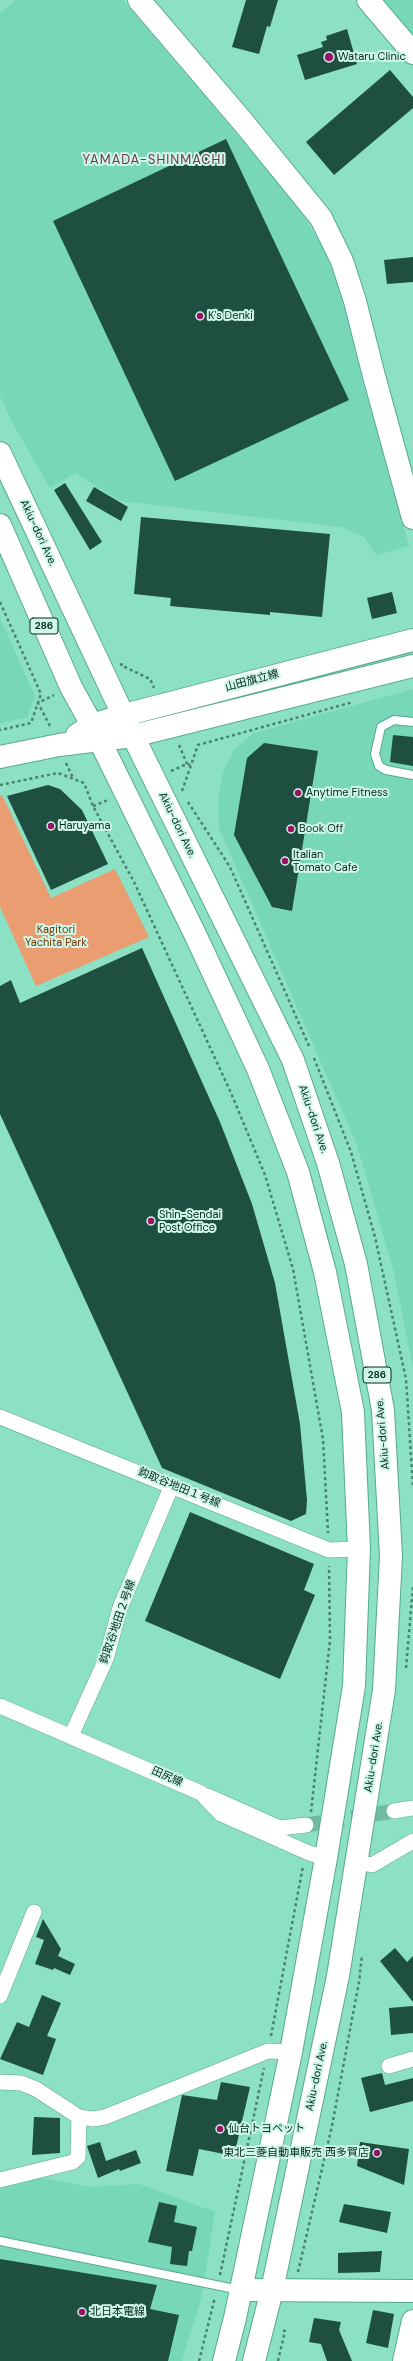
<!DOCTYPE html>
<html>
<head>
<meta charset="utf-8">
<style>
  body { margin:0 }
  canvas { display:block; background:#8ce0c3 }
</style>
</head>
<body>
<canvas width="413" height="2361"></canvas>
<script>
const context = document.querySelector('canvas').getContext('2d');
context.lineJoin = 'round';
function paint(path, color) {
  context.fillStyle = color;
  context.fill(path, 'evenodd');
}
function shape(rows) {
  const path = new Path2D();
  for (const r of rows) {
    path.moveTo(r[0], r[1]);
    for (let i = 2; i < r.length; i += 2) path.lineTo(r[i], r[i + 1]);
  }
  return path;
}
function trace(path, color, width, dash) {
  context.strokeStyle = color;
  context.lineWidth = width;
  context.lineCap = dash ? 'butt' : 'round';
  context.setLineDash(dash || []);
  context.stroke(path);
}
function drawText(font, color, halo, rows, align = 'center') {
  context.font = font + ' "DM Sans","Noto Sans JP",sans-serif';
  context.lineWidth = 4;
  context.setLineDash([]);
  context.textBaseline = 'middle';
  context.strokeStyle = halo;
  context.fillStyle = color;
  for (const [text, x, y, turn = 0] of rows) {
    context.save();
    context.translate(x, y);
    context.rotate((+turn || 0) * Math.PI / 180);
    context.textAlign = isNaN(turn) ? turn : align;
    if (halo) context.strokeText(text, 0, 0);
    context.fillText(text, 0, 0);
    context.restore();
  }
}
paint(shape([
  [16,0,123,0,297,205,325,252,343,298,361,375,409,546,376,555,363,536,340,527,120,501,75,473,50,488,12,422,0,396,0,13],
  [381,0,413,0,413,35],
  [0,618,35,696,27,718,0,723],
  [413,689,413,1369,394,1272,357,1145,219,828,218,800,223,772,234,749,254,733],
  [34,2176,89,2187,139,2184,215,2212,202,2295,182,2361,0,2361,0,2187]
]), '#77d7b8');
paint(shape([
  [0,795,2,795,51,898,115,869,149,937,36,986,0,907]
]), '#ea9d71');
paint(shape([
  [246,0,278,0,270,27,267,26,259,54,232,47],
  [347,29,357,64,305,80,297,55,323,47,321,42,327,40,326,36],
  [390,70,413,97,413,108,334,175,306,142],
  [226,139,349,400,175,481,53,221],
  [413,257,413,282,387,284,384,260],
  [65,483,102,542,90,550,54,490],
  [94,487,128,507,121,521,86,501],
  [141,517,330,534,322,617,270,612,270,615,170,606,171,598,134,594],
  [392,592,397,613,372,619,367,598],
  [393,735,413,737,413,766,390,762],
  [264,743,318,751,292,911,272,907,234,835,247,758],
  [48,785,60,789,82,810,108,864,51,890,7,796],
  [142,948,220,1122,252,1204,275,1283,300,1424,307,1500,306,1514,291,1521,162,1468,0,1114,0,986,11,980,20,1003],
  [190,1512,314,1564,304,1590,315,1595,280,1679,145,1621],
  [43,1919,61,1949,58,1956,75,1964,70,1975,54,1968,53,1970,35,1964,44,1940,36,1937],
  [395,1948,407,1962,413,1956,413,2002,380,1961],
  [42,1995,61,2003,47,2036,56,2039,43,2075,0,2059,17,2022,29,2027],
  [413,2006,413,2033,391,2035,389,2008],
  [382,2073,385,2085,413,2078,413,2101,370,2112,361,2078],
  [221,2082,250,2087,234,2156,199,2149,193,2176,166,2171,182,2095,217,2100],
  [34,2117,60,2118,60,2153,32,2155],
  [100,2142,106,2161,136,2150,141,2163,120,2171,119,2169,98,2178,87,2146],
  [360,2142,409,2149,404,2185,357,2166],
  [159,2202,177,2206,174,2222,197,2227,192,2251,189,2251,187,2266,170,2264,172,2247,148,2242],
  [344,2204,391,2212,387,2233,339,2222],
  [382,2251,380,2272,338,2273,338,2253],
  [0,2259,157,2285,150,2309,179,2315,168,2361,0,2361],
  [373,2310,394,2314,388,2348,366,2343],
  [314,2318,341,2322,339,2330,352,2361,327,2361,321,2344,309,2342]
]), '#1e4f40');
trace(shape([
  [306,1825,394,1811]
]), '#71bba2', 15, [15, 8]);
const lane = shape([
  [413,722,394,720,381,727,375,754,379,766,386,770,413,775],
  [0,2241,240,2290]
]);
const street = shape([
  [0,1417,329,1550,359,1549],
  [0,1706,201,1793,221,1814,309,1853,326,1858],
  [71,1736,106,1659,120,1608,172,1485],
  [208,1796,280,1828,306,1825],
  [394,1811,413,1808],
  [357,1862,372,1865,413,1841],
  [0,1996,34,1912],
  [389,2066,413,2059],
  [0,2082,21,2083,36,2089,79,2117,93,2119,105,2117,268,2051,291,2052],
  [0,2180,73,2162,78,2157,79,2117]
]);
const secondary = shape([
  [139,0,243,122,321,218,342,261,355,301,374,376,413,518],
  [368,0,413,53],
  [77,735,92,725,124,715,413,640],
  [0,757,59,745,133,736,413,666],
  [241,2290,413,2291],
  [404,2361,413,2321]
]);
const highway = shape([
  [0,453,133,736,293,1060,328,1163,356,1264,383,1410,391,1556,384,1690,338,1976,272,2290,254,2361],
  [0,525,71,687,92,725,194,932,258,1069,298,1172,325,1272,353,1412,359,1549,354,1686,326,1858,291,2052,235,2318,224,2361]
]);
trace(lane, '#56aa8f', 10);
trace(street, '#56aa8f', 16);
trace(secondary, '#56aa8f', 24);
trace(highway, '#56aa8f', 24);
trace(shape([
  [0,602,41,694,31,723,0,730],
  [120,665,123,664,125,667,150,679,154,688],
  [50,726,38,703,54,695],
  [179,745,187,764],
  [66,763,73,778],
  [171,771,187,764,191,765],
  [0,785,58,773,84,783,93,806,134,882,231,1093,265,1175,293,1269,323,1439,328,1533],
  [182,791,198,745,353,702],
  [188,802,230,867,309,1046],
  [93,806,108,800],
  [314,1058,351,1152,375,1237,406,1379,413,1487],
  [406,1668,413,1586],
  [311,1812,330,1640,329,1566],
  [271,2036,303,1866],
  [298,2272,332,2126,359,1982,362,1955],
  [220,2275,264,2068],
  [199,2361,215,2297],
  [278,2361,285,2331,281,2330]
]), '#478370', 2.5, [3, 3]);
trace(lane, '#fff', 8);
trace(street, '#fff', 15);
trace(secondary, '#fff', 22);
trace(highway, '#fff', 22);
for (const [x, y, r, color] of [
  [329,57,5,"#991064"],
  [200,316,4,"#991064"],
  [298,793,4,"#991064"],
  [51,826,4,"#991064"],
  [291,829,4,"#991064"],
  [285,861,4,"#991064"],
  [151,1221,4,"#991064"],
  [220,2129,4,"#991064"],
  [377,2153,4,"#991064"],
  [82,2312,4,"#991064"]
]) {
  const dot = new Path2D();
  dot.arc(x, y, r, 0, 2 * Math.PI);
  context.fillStyle = color;
  context.fill(dot);
  trace(dot, '#cff7e8', 1.5);
}
for (const [x, y, w] of [
  [44,626,28],
  [377,1375,28]
]) {
  const box = new Path2D();
  box.roundRect(x - w / 2, y - 8, w, 16, 3);
  context.fillStyle = '#cff7e8';
  context.fill(box);
  trace(box, '#03281e', 1);
}
drawText('bold 10px', '#03281e', null, [
  ["286",44,626],
  ["286",377,1375]
]);
drawText('11px', '#03281e', '#cff7e8', [
  ["Wataru Clinic",338,57],
  ["K's Denki",208,316],
  ["Anytime Fitness",306,793],
  ["Haruyama",59,826],
  ["Book Off",299,829],
  ["Italian",293,855],
  ["Tomato Cafe",293,868],
  ["Shin-Sendai",159,1215],
  ["Post Office",159,1228],
  ["仙台トヨペット",228,2129],
  ["東北三菱自動車販売 西多賀店",369,2153,"right"],
  ["北日本電線",90,2312]
], 'left');
drawText('11px', '#03281e', '#cff7e8', [
  ["Akiu-dori Ave.",38,533,65],
  ["山田旗立線",252,681,-15],
  ["Akiu-dori Ave.",177,825,64],
  ["Akiu-dori Ave.",313,1119,71],
  ["Akiu-dori Ave.",383,1434,-95],
  ["鈎取谷地田１号線",179,1488,22],
  ["鈎取谷地田２号線",118,1622,-71],
  ["Akiu-dori Ave.",374,1757,-81],
  ["田尻線",167,1777,24],
  ["Akiu-dori Ave.",317,2076,-78]
]);
drawText('11px', '#763501', '#cff7e8', [
  ["Kagitori",56,930],
  ["Yachita Park",56,943]
]);
context.letterSpacing = '1px';
drawText('13px', '#733254', '#cff7e8', [
  ["YAMADA-SHINMACHI",154,161]
]);
context.letterSpacing = '0px';
</script>
</body>
</html>
